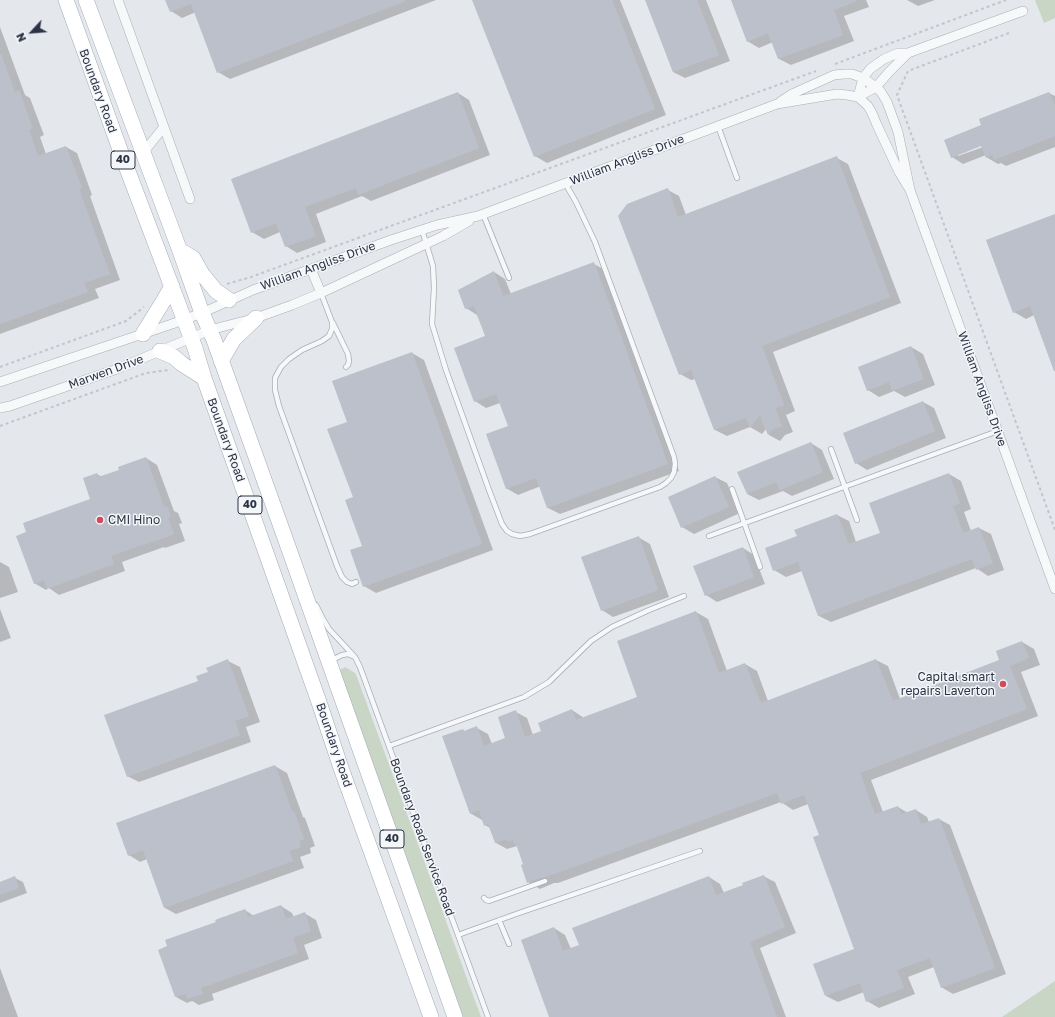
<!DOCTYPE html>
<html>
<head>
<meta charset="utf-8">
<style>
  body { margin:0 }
  #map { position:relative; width:1055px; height:1017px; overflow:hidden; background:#e4e7ec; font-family:"Golos Text",sans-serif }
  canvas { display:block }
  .north { position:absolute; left:12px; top:12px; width:40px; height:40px; -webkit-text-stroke:3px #f4f6f9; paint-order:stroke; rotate:244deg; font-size:11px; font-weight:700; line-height:16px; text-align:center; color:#2b3445 }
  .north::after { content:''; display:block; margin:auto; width:14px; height:18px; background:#2b3445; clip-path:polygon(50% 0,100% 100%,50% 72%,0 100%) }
</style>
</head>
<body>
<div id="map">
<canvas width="1055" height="1017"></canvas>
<div class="north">N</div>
</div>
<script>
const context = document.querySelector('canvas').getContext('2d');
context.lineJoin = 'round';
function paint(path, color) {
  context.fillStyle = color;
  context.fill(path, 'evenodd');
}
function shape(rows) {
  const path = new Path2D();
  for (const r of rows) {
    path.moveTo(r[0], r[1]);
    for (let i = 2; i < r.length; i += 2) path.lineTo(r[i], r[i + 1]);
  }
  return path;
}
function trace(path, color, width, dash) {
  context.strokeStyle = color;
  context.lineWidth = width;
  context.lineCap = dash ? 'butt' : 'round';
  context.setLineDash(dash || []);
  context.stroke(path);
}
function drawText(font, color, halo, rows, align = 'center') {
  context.font = font + ' "Golos Text",sans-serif';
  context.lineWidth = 3;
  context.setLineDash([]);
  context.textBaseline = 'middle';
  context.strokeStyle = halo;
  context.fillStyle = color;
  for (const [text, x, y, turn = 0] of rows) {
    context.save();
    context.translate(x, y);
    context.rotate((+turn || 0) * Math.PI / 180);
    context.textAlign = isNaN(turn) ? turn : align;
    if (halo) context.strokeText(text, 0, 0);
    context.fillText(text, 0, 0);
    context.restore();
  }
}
paint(shape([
  [1035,0,1055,0,1055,18,1044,23],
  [345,667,355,673,357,677,481,1017,461,1017,339,673,340,670],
  [1055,981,1055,1017,1002,1017]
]), '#c9d6c5');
paint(shape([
  [166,0,436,0,230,79,218,72,196,12,182,18,171,11],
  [473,0,620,0,666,115,547,163,535,156],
  [646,0,706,0,730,61,685,78,673,72],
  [732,0,866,0,869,7,844,16,854,41,791,65,779,59,773,42,759,48,747,41],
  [907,0,935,0,918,6],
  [0,27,25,95,30,98,44,135,40,137,46,154,66,147,77,153,92,195,90,196,120,280,95,289,99,298,0,334],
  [458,93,469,100,490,155,371,201,362,196,316,214,326,242,297,253,286,246,280,232,264,239,252,232],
  [1049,93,1055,96,1055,147,1006,166,1001,163,998,164,986,157,986,155,963,164,952,157,983,126,980,119],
  [985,144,986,146,958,156,958,154],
  [837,158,848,164,901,303,773,352,795,411,786,415,793,432,785,435,780,441,769,435,767,429,766,429,762,434,750,427,727,436,715,430,696,379,691,380,680,374,668,190,679,196,686,215],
  [1055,215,1055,372,1034,315,1026,319,1014,312],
  [594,264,605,270,679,471,560,514,548,508,541,486,518,495,506,488,509,427,500,403,486,408,475,401,486,337,477,315,466,308,494,272,505,279,511,294],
  [911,347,923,354,935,385,905,397,894,391,879,397,868,390],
  [412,353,424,360,493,550,376,593,364,586,363,547,354,498,348,423],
  [923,402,934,408,946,438,867,470,856,463],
  [811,443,822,450,834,479,792,496,783,491,759,500,747,494],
  [146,458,157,465,174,511,178,513,182,523,179,524,185,541,165,548,164,547,122,562,125,571,59,595,49,588,46,590,34,583,92,499,97,474,102,477,120,471],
  [949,474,961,481,971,509,964,512,971,531,979,528,991,534,1004,570,988,576,976,568,831,622,819,616,802,571,786,577,774,570,798,537,837,515,849,521,856,542,881,533],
  [715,477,727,483,740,513,694,534,682,527],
  [638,537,650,544,669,597,613,617,602,610],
  [743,548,754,555,765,584,717,602,706,595],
  [0,562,9,567,18,592,0,598],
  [0,609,11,638,0,642],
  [696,612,708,619,727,671,745,664,757,671,768,701,876,660,888,666,900,699,1001,660,1022,642,1034,649,1040,665,1021,672,1038,716,871,780,883,812,898,807,908,813,916,810,927,817,929,822,939,819,950,825,1006,974,953,994,941,987,934,967,908,977,915,994,879,1008,867,1001,864,992,838,1002,826,996,856,949,820,835,808,804,793,810,781,802,558,883,554,883,540,889,528,882,524,865,517,846,507,849,496,843,490,828,485,825,482,820,470,813,463,730,466,732,477,728,488,734,492,744,506,739,516,712,527,718,533,735,542,732,572,710,584,718,639,698],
  [228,661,240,667,260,722,246,727,251,742,139,782,127,776,209,672],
  [275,766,287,773,303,817,305,818,315,846,310,848,311,853,300,857,304,868,176,914,165,908,147,859,140,862,129,855],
  [763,876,775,882,796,933,760,948,786,1017,551,1017,554,928,565,935,571,949,580,946,709,877,720,884,724,893,744,886],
  [15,878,23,882,27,893,0,903,0,883],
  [281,906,292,913,294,917,304,913,316,920,322,938,304,945,309,959,212,994,214,1000,199,1005,192,1001,187,1003,176,997,217,922,245,910,254,916],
  [0,968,18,1017,0,1017]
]), '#0003');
paint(shape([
  [165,0,406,0,406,1,217,73,191,4,170,12],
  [472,0,612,0,655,109,534,157],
  [645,0,697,0,719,55,673,72],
  [731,0,857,0,857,1,834,10,843,35,778,59,768,33,747,42],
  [0,54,1,54,15,92,19,90,33,129,29,130,38,156,66,146,82,188,79,189,110,274,84,283,88,292,0,324],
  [458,92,479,148,358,195,356,188,305,207,316,236,285,247,276,223,251,233,231,179],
  [1049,92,1055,106,1055,136,994,160,992,155,986,158,981,146,951,158,944,140,981,125,979,119],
  [837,156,890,297,762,346,784,405,775,408,782,426,773,429,768,435,765,428,765,429,760,415,750,428,746,418,714,430,691,370,679,375,618,216,627,204,668,188,678,217],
  [1055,214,1055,371,1054,371,1030,306,1013,313,986,240],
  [594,262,668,464,547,508,536,478,506,489,486,434,508,426,496,394,474,402,454,348,485,336,474,306,465,309,458,290,494,271,503,296],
  [911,346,924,379,892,391,889,382,867,391,858,367],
  [412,352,482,544,363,587,350,550,362,546,345,500,353,497,327,429,347,422,332,381],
  [923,401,935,431,855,464,843,433],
  [811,442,823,472,780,490,776,482,747,494,737,472],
  [146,457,164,507,167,506,171,517,168,518,174,534,153,542,153,541,111,556,114,564,47,589,44,580,34,584,16,536,26,532,23,523,90,499,83,478,97,473,98,477,119,470,118,467],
  [949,473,960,503,953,506,963,533,979,527,993,563,976,570,972,559,818,616,798,562,773,571,765,548,797,536,794,530,837,514,849,544,880,533,869,503],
  [715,476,729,507,681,528,668,497],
  [639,536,658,590,601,611,581,557],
  [743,547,754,577,705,596,693,566],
  [696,611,719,673,745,663,761,703,876,659,893,701,999,660,996,651,1022,641,1029,658,1010,666,1027,709,860,773,875,814,898,806,901,814,916,809,921,824,939,818,995,968,941,988,930,958,897,970,904,988,866,1002,860,983,825,996,813,964,854,949,813,837,819,835,804,795,781,804,777,793,546,877,543,878,542,877,527,883,521,865,523,864,516,844,514,845,513,840,508,842,507,839,495,843,488,824,484,826,479,810,470,814,442,736,463,729,464,731,477,726,484,746,505,738,498,717,516,710,525,737,541,731,538,723,572,709,576,720,637,697,617,641],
  [228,659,249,716,235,721,240,735,127,777,104,715,198,681,196,676,208,672,206,668],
  [275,765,292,811,294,811,304,839,299,841,301,847,289,851,293,861,164,908,143,850,128,856,116,823],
  [764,875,785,927,750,942,777,1017,549,1017,521,940,554,927,563,951,579,945,572,928,709,876,716,895,743,885,742,883],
  [15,876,19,888,0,895,0,882],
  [281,905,286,919,305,912,308,922,311,931,293,938,298,953,201,988,203,994,187,999,185,994,175,997,158,950,167,946,165,940,216,922,215,920,245,909,248,917]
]), '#bbc0ca');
const lane = shape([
  [718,126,737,178],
  [483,214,509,278],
  [422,230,433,266,434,288,432,324,446,370,489,490,502,524,507,531,512,534,520,536,530,534,660,487,666,483,671,478,674,472,675,464,674,457,595,242,576,202,565,183],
  [321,293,332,322,332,329,329,336,322,341,302,350,289,359,281,367,275,378,275,390,279,406,337,566,342,577,347,582,352,584,356,582],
  [333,323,348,354,349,361,348,365,346,367],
  [831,449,857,520],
  [732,489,760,567],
  [709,536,998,431],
  [316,605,323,619,329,629,354,656],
  [330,661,342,655,348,654,355,657,360,667,488,1017],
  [389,746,524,697,549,682,591,641,612,627,649,610,684,596],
  [484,898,486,900,489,901,545,881],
  [499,920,509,944],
  [458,935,519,913,700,851]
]);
const street = shape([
  [118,0,190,199],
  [858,97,863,78,870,69,884,59,898,53,908,53,1023,11],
  [858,97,876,87,889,72,908,53],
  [780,102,792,94,823,80,834,75,844,74,852,74,863,78,876,87,881,92,887,102,898,132,910,190,1055,589],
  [143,153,163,128],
  [311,269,321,293],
  [0,382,172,324,202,313,253,290,391,240,437,225,478,216,777,104,837,94,847,95,858,97,868,106,872,113,877,125,899,172,910,190],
  [0,408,10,406,117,369,210,330,256,318,292,305,321,293,443,236,469,221]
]);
const primary = shape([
  [66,0,123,158,195,348,204,378,320,705,341,768,431,1017],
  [86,0,180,251,202,313,214,340,285,538,455,1017],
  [183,252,193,258,202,274,216,291,229,300],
  [143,334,164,300,172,286],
  [160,351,174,357,182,364,204,378],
  [221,361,234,339,256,318]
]);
trace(lane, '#a9aeb7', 6);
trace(street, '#a9aeb7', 10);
trace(primary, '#a3abb8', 16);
trace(shape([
  [1009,33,908,71,897,95,1055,530],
  [835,64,1006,0],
  [227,284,251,277,816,71],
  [0,367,126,321,144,307],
  [0,426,146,373,169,370]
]), '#c2c5cb', 2, [3, 3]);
trace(lane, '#f7f8fa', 4.5);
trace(street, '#f7f8fa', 9);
trace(primary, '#fff', 15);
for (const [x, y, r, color] of [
  [100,520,4,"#d1495b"],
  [1003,684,4,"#d1495b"]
]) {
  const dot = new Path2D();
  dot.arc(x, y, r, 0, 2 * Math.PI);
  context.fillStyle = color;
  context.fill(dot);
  trace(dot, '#f4f6f9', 1.5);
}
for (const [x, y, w] of [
  [123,160,24],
  [250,505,24],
  [392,839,24]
]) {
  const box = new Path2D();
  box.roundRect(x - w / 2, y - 9, w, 18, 3);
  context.fillStyle = '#f4f6f9';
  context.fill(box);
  trace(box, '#2b3445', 1);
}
drawText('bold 11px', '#2b3445', null, [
  ["40",123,160],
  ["40",250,505],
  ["40",392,839]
]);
drawText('12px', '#2b3445', '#f4f6f9', [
  ["Boundary Road",98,91,70],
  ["William Angliss Drive",627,160,-21],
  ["William Angliss Drive",318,266,-20],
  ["Marwen Drive",106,372,-20],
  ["William Angliss Drive",982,389,70],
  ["Boundary Road",226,440,70],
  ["Boundary Road",334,745,71],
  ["Boundary Road Service Road",422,837,70]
]);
drawText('12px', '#2b3445', '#f4f6f9', [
  ["CMI Hino",108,520],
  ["Capital smart",995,677,"right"],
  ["repairs Laverton",995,691,"right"]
], 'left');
</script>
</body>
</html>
